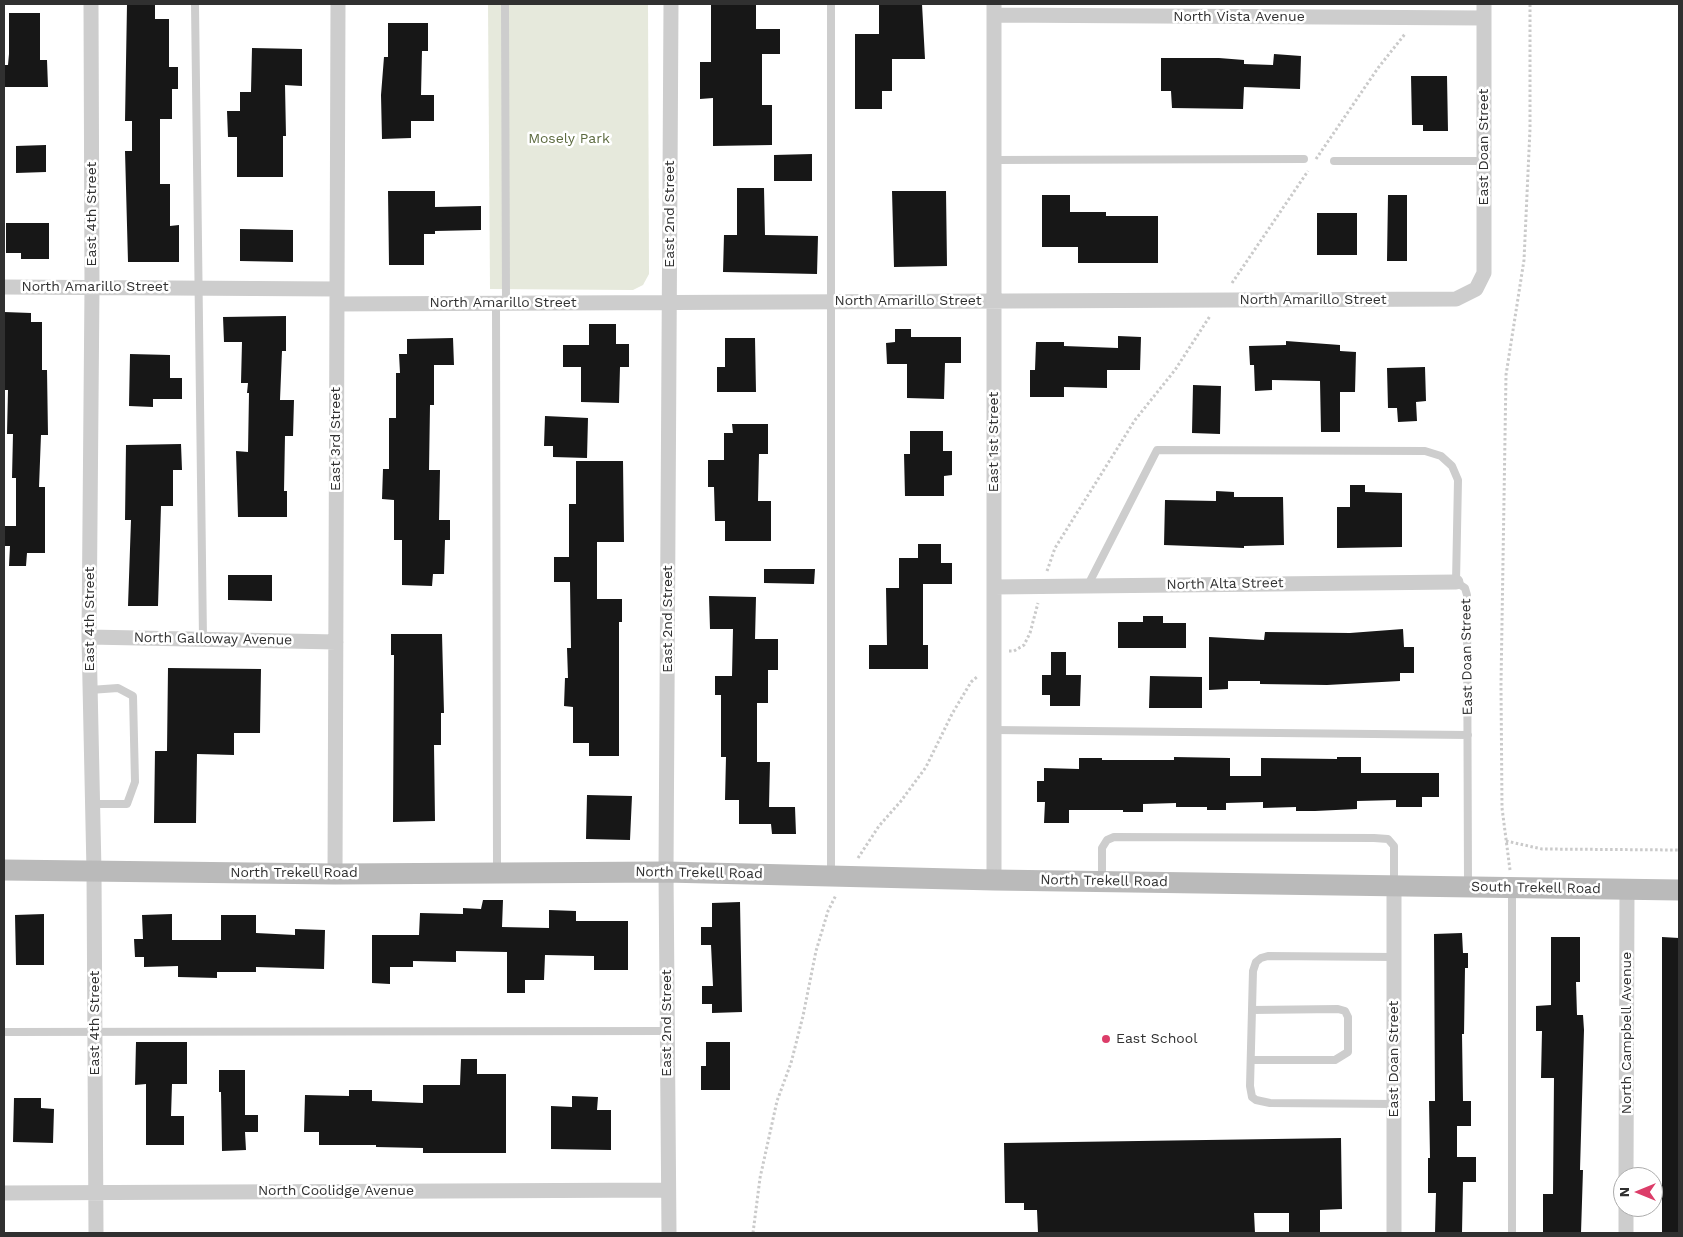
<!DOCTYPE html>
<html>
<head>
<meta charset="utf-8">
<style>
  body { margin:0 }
  #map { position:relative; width:1683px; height:1237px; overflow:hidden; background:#fff; font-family:"Work Sans",sans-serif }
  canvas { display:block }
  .frame { position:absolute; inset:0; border:5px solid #303030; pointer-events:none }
  .north { position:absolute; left:1613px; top:1167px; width:50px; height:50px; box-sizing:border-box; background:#fff; border:1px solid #acacac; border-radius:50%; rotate:270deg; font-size:14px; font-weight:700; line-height:20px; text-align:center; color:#303030 }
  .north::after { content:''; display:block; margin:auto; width:18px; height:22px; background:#dc3d69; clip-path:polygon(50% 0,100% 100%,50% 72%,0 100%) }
</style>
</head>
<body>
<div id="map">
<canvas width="1683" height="1237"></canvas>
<div class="frame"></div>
<div class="north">N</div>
</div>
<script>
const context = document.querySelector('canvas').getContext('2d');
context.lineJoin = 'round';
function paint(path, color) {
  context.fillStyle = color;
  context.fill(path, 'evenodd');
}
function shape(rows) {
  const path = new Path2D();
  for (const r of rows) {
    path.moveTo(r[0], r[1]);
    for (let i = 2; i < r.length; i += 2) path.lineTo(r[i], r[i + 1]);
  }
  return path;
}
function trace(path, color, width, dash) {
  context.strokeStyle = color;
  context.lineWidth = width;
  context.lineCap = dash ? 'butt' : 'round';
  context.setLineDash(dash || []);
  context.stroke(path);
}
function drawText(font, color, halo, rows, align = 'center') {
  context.font = font + ' "Work Sans",sans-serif';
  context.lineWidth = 5;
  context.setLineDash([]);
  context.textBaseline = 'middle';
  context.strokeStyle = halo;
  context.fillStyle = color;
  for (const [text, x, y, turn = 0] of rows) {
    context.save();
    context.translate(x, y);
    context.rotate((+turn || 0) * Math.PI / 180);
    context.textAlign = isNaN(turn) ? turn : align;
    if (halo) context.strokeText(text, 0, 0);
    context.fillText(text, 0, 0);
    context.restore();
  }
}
paint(shape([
  [488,4,648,4,649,274,643,285,633,290,490,289]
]), '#e6e9dc');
paint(shape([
  [127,4,155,4,155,19,169,19,169,67,178,67,178,89,172,89,172,119,160,119,160,184,170,184,170,226,179,225,179,262,128,262,125,151,132,151,132,121,125,121],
  [711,4,756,4,756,29,780,29,780,54,762,54,762,105,772,105,772,145,713,146,713,98,700,99,700,62,711,62],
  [879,4,922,4,925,59,892,59,892,91,882,91,882,109,855,109,855,34,879,34],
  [9,13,40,13,40,60,47,60,48,87,4,87,4,65,8,65,9,54],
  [388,23,428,23,428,51,422,51,421,95,434,95,434,121,411,121,411,138,382,139,381,95,384,57,388,57],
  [252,48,302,49,302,86,285,85,286,136,283,136,283,177,237,177,237,137,228,137,227,111,240,111,240,92,251,92],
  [1274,54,1301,56,1300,89,1244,87,1243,109,1172,108,1171,91,1161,91,1161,58,1219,58,1244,60,1244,64,1273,65],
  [1411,76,1447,76,1448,131,1423,131,1423,125,1412,125],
  [46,145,46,172,16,173,16,146],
  [812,154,812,181,774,181,774,155],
  [737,188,764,188,765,235,818,236,817,274,723,272,724,235,737,235],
  [388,191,435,191,435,207,481,206,481,230,435,231,435,234,424,234,424,265,389,265],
  [892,191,946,191,947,266,894,267],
  [1042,195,1070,195,1070,212,1106,212,1106,216,1158,216,1158,263,1078,263,1078,247,1042,247],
  [1388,195,1407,195,1407,261,1387,261],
  [1317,213,1357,213,1357,255,1317,255],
  [6,223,49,223,49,259,21,259,21,253,6,253],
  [240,229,293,230,293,262,240,261],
  [4,312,31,313,31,322,42,322,42,370,47,370,48,435,41,435,39,487,45,487,45,553,27,553,26,566,9,566,10,546,4,546,4,526,16,526,16,478,12,478,13,434,7,434,8,390,4,390],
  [286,316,286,351,282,351,280,400,294,400,293,436,285,436,284,491,287,491,287,517,238,517,236,451,248,452,249,393,247,393,248,383,241,383,242,342,224,342,223,317],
  [589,324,616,324,616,344,629,344,629,367,620,367,619,403,581,402,581,367,563,367,563,345,589,345],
  [895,329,911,329,911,337,961,337,961,363,945,363,944,399,907,398,907,364,887,364,886,343,895,342],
  [1118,336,1141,337,1140,370,1107,370,1107,388,1064,387,1064,397,1030,397,1030,370,1035,370,1036,342,1064,342,1064,346,1118,348],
  [453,338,454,365,434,365,434,405,430,405,429,470,440,470,439,520,450,520,450,540,445,540,444,574,433,574,432,586,402,585,402,540,394,540,394,500,382,499,383,469,389,469,389,418,396,418,396,373,400,373,399,354,407,354,407,339],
  [725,338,755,338,756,392,717,392,717,367,725,367],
  [1286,341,1340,345,1340,351,1356,352,1355,392,1340,392,1340,432,1321,432,1320,381,1272,380,1272,390,1255,391,1254,365,1250,365,1249,346,1286,345],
  [130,354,170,355,170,378,182,378,182,399,153,399,153,407,129,406],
  [1425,367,1426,401,1416,402,1417,421,1398,422,1397,408,1388,408,1387,368],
  [1193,385,1221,386,1220,434,1192,433],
  [545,416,588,418,587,458,553,457,553,446,544,446],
  [732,424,768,424,768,454,759,454,758,501,771,501,771,541,725,541,725,521,715,521,714,487,708,487,708,460,724,460,724,433,733,433],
  [910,431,943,431,943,451,952,451,952,475,944,476,944,496,905,496,904,454,910,454],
  [181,444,182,470,173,470,173,506,161,506,158,606,128,606,131,520,125,520,126,445],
  [576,461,623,461,624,542,597,542,597,599,622,599,622,622,619,622,619,756,589,756,589,743,573,743,573,707,564,706,565,678,568,678,567,648,571,648,570,582,554,582,554,557,569,557,569,504,576,504],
  [1350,485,1365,485,1365,492,1402,493,1402,547,1337,548,1337,507,1350,507],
  [1216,491,1234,492,1234,497,1283,497,1284,545,1244,546,1244,548,1164,545,1165,500,1216,501],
  [918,544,941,544,941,563,952,563,952,584,923,584,923,645,928,645,928,669,869,669,869,645,887,645,886,588,899,588,899,558,918,558],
  [764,569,815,569,814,584,764,583],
  [228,575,272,575,272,601,228,600],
  [709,596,756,597,755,639,778,639,778,670,768,670,768,703,757,703,757,762,770,762,769,807,795,807,796,834,772,834,771,824,739,824,739,800,725,800,726,757,721,757,721,695,715,695,715,676,732,676,733,629,710,629],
  [1143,616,1163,616,1163,623,1186,623,1186,648,1118,648,1118,622,1143,622],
  [1403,629,1404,647,1414,647,1414,673,1400,673,1400,681,1327,685,1260,684,1260,681,1228,681,1228,689,1209,690,1209,637,1264,640,1265,632,1350,633],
  [391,634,442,634,444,713,441,713,441,745,434,745,435,821,393,822,394,655,391,655],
  [1051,652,1066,652,1066,675,1081,675,1080,706,1050,706,1050,695,1042,695,1042,675,1051,675],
  [168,668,261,669,260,733,234,733,234,755,197,754,196,823,154,823,155,751,167,751],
  [1150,676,1202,677,1202,708,1149,708],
  [1174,757,1230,758,1230,776,1261,776,1261,758,1337,759,1337,757,1361,757,1361,773,1439,773,1439,797,1422,797,1422,807,1396,807,1396,800,1357,801,1357,809,1315,811,1296,811,1296,807,1263,808,1263,802,1226,803,1226,810,1207,810,1207,807,1176,807,1176,803,1143,804,1143,812,1123,812,1123,810,1069,810,1069,823,1044,823,1045,802,1037,802,1037,781,1044,781,1044,768,1079,769,1079,758,1102,758,1102,760,1174,760],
  [587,795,632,796,630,840,586,839],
  [483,900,503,900,502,927,549,928,549,910,576,911,576,921,628,921,628,970,594,970,594,956,545,955,544,980,525,980,525,993,507,993,507,952,456,951,456,962,413,961,413,967,390,967,390,984,372,983,372,935,419,935,420,913,463,914,463,908,481,909],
  [740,902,742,1012,712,1013,712,1004,702,1004,702,986,713,986,711,945,701,945,701,927,712,927,712,903],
  [44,914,44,965,16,965,15,915],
  [172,914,172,940,221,940,221,915,256,915,256,933,295,935,295,929,325,930,324,969,256,967,256,972,217,972,217,978,178,977,178,966,144,967,144,957,135,957,134,939,143,939,142,915],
  [1462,933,1463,953,1468,953,1468,968,1465,968,1464,1034,1462,1034,1463,1101,1471,1101,1471,1126,1457,1126,1457,1157,1476,1157,1476,1182,1463,1182,1462,1233,1435,1233,1436,1193,1428,1193,1428,1158,1430,1158,1429,1101,1435,1101,1434,934],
  [1551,937,1580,937,1580,982,1576,982,1577,1015,1583,1015,1584,1030,1580,1170,1583,1170,1581,1233,1543,1233,1543,1194,1553,1194,1554,1078,1541,1078,1542,1031,1536,1031,1536,1006,1551,1005],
  [1662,937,1679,938,1679,1233,1662,1233],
  [136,1042,187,1042,187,1084,172,1084,171,1116,184,1116,184,1145,146,1145,146,1084,135,1085],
  [706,1042,730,1042,730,1090,701,1090,701,1066,706,1066],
  [461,1059,477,1059,477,1074,506,1074,506,1153,423,1153,423,1148,376,1147,376,1145,319,1145,319,1132,304,1132,305,1095,349,1096,349,1090,372,1090,372,1101,423,1103,423,1085,460,1085],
  [219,1070,245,1070,245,1115,258,1115,258,1132,245,1132,246,1150,222,1151,221,1092,219,1092],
  [572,1096,598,1097,597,1110,611,1110,611,1150,551,1149,551,1106,572,1107],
  [14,1098,41,1098,41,1108,54,1109,53,1143,13,1142],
  [1341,1138,1342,1209,1320,1210,1320,1233,1289,1233,1289,1213,1254,1213,1255,1233,1038,1233,1037,1210,1024,1210,1024,1203,1005,1203,1004,1143]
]), '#171717');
trace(shape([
  [1316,159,1378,68,1405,34],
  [1232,283,1308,171],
  [1047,571,1055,548,1135,420,1175,370,1210,316],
  [1009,651,1014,651,1024,645,1030,633,1038,603],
  [1506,841,1542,849,1679,850],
  [858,858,879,826,901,801,926,767,952,714,971,682,978,676],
  [1510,870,1502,808,1501,685,1506,375,1524,260,1530,129,1530,4],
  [753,1233,760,1178,777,1101,791,1063,803,1016,816,951,828,911,836,895]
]), '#cacaca', 3, [2.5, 2.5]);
trace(shape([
  [195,4,203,639],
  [505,4,506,303],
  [831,4,831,874],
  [994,160,1304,159],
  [1334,161,1484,161],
  [496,303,497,871],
  [1088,585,1157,450,1425,451,1441,456,1452,466,1458,480,1456,582,1465,588,1467,595,1468,885],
  [90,690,118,688,133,696,135,782,127,804,93,804],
  [994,730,1468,735],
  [1102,879,1102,848,1107,840,1114,837,1374,838,1388,839,1394,846,1394,885],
  [1512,890,1512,1233],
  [1394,957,1268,956,1261,958,1256,962,1253,971,1250,1086,1252,1097,1256,1100,1270,1103,1394,1104],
  [4,1032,667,1031],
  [1251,1060,1335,1060,1348,1052,1348,1017,1345,1011,1338,1009,1252,1010]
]), '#cdcdcd', 8);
trace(shape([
  [91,4,92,287,89,637,94,871,96,1233],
  [994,15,1484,18],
  [4,287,337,289],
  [337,304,1456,299,1476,289,1484,273,1484,4],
  [994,587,1456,582],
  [89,637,336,642],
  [335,874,338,4],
  [994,880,994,4],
  [1394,885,1394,1233],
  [1626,1177,1627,890],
  [4,1193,668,1190],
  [669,1233,666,872,671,4],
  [1626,1233,1626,1207]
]), '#cdcdcd', 15);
trace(shape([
  [4,870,335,874,666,872,994,880,1679,890]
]), '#bababa', 21);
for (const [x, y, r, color] of [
  [1106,1039,5,"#dc3d69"]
]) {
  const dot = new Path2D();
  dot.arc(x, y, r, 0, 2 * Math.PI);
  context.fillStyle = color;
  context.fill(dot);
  trace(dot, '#fff', 2);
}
drawText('14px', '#303030', '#fff', [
  ["North Vista Avenue",1239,17],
  ["East Doan Street",1484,147,-90],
  ["East 4th Street",92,214,-90],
  ["East 2nd Street",670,214,-90],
  ["North Amarillo Street",95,287],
  ["North Amarillo Street",1313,300],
  ["North Amarillo Street",908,301],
  ["North Amarillo Street",503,303],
  ["East 3rd Street",336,439,-90],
  ["East 1st Street",994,442,-90],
  ["North Alta Street",1225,584,-1],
  ["East 4th Street",90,619,-90],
  ["East 2nd Street",668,619,-90],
  ["North Galloway Avenue",213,639,1],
  ["East Doan Street",1467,657,-91],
  ["North Trekell Road",294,873],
  ["North Trekell Road",699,873,1],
  ["North Trekell Road",1104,881,1],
  ["South Trekell Road",1536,888,1],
  ["East 4th Street",95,1023,-90],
  ["East 2nd Street",667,1023,-90],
  ["North Campbell Avenue",1627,1033,-90],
  ["East Doan Street",1394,1059,-90],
  ["North Coolidge Avenue",336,1191]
]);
drawText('14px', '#5c6a3f', '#fff', [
  ["Mosely Park",569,139]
]);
drawText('14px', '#303030', '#fff', [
  ["East School",1116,1039]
], 'left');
</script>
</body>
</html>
